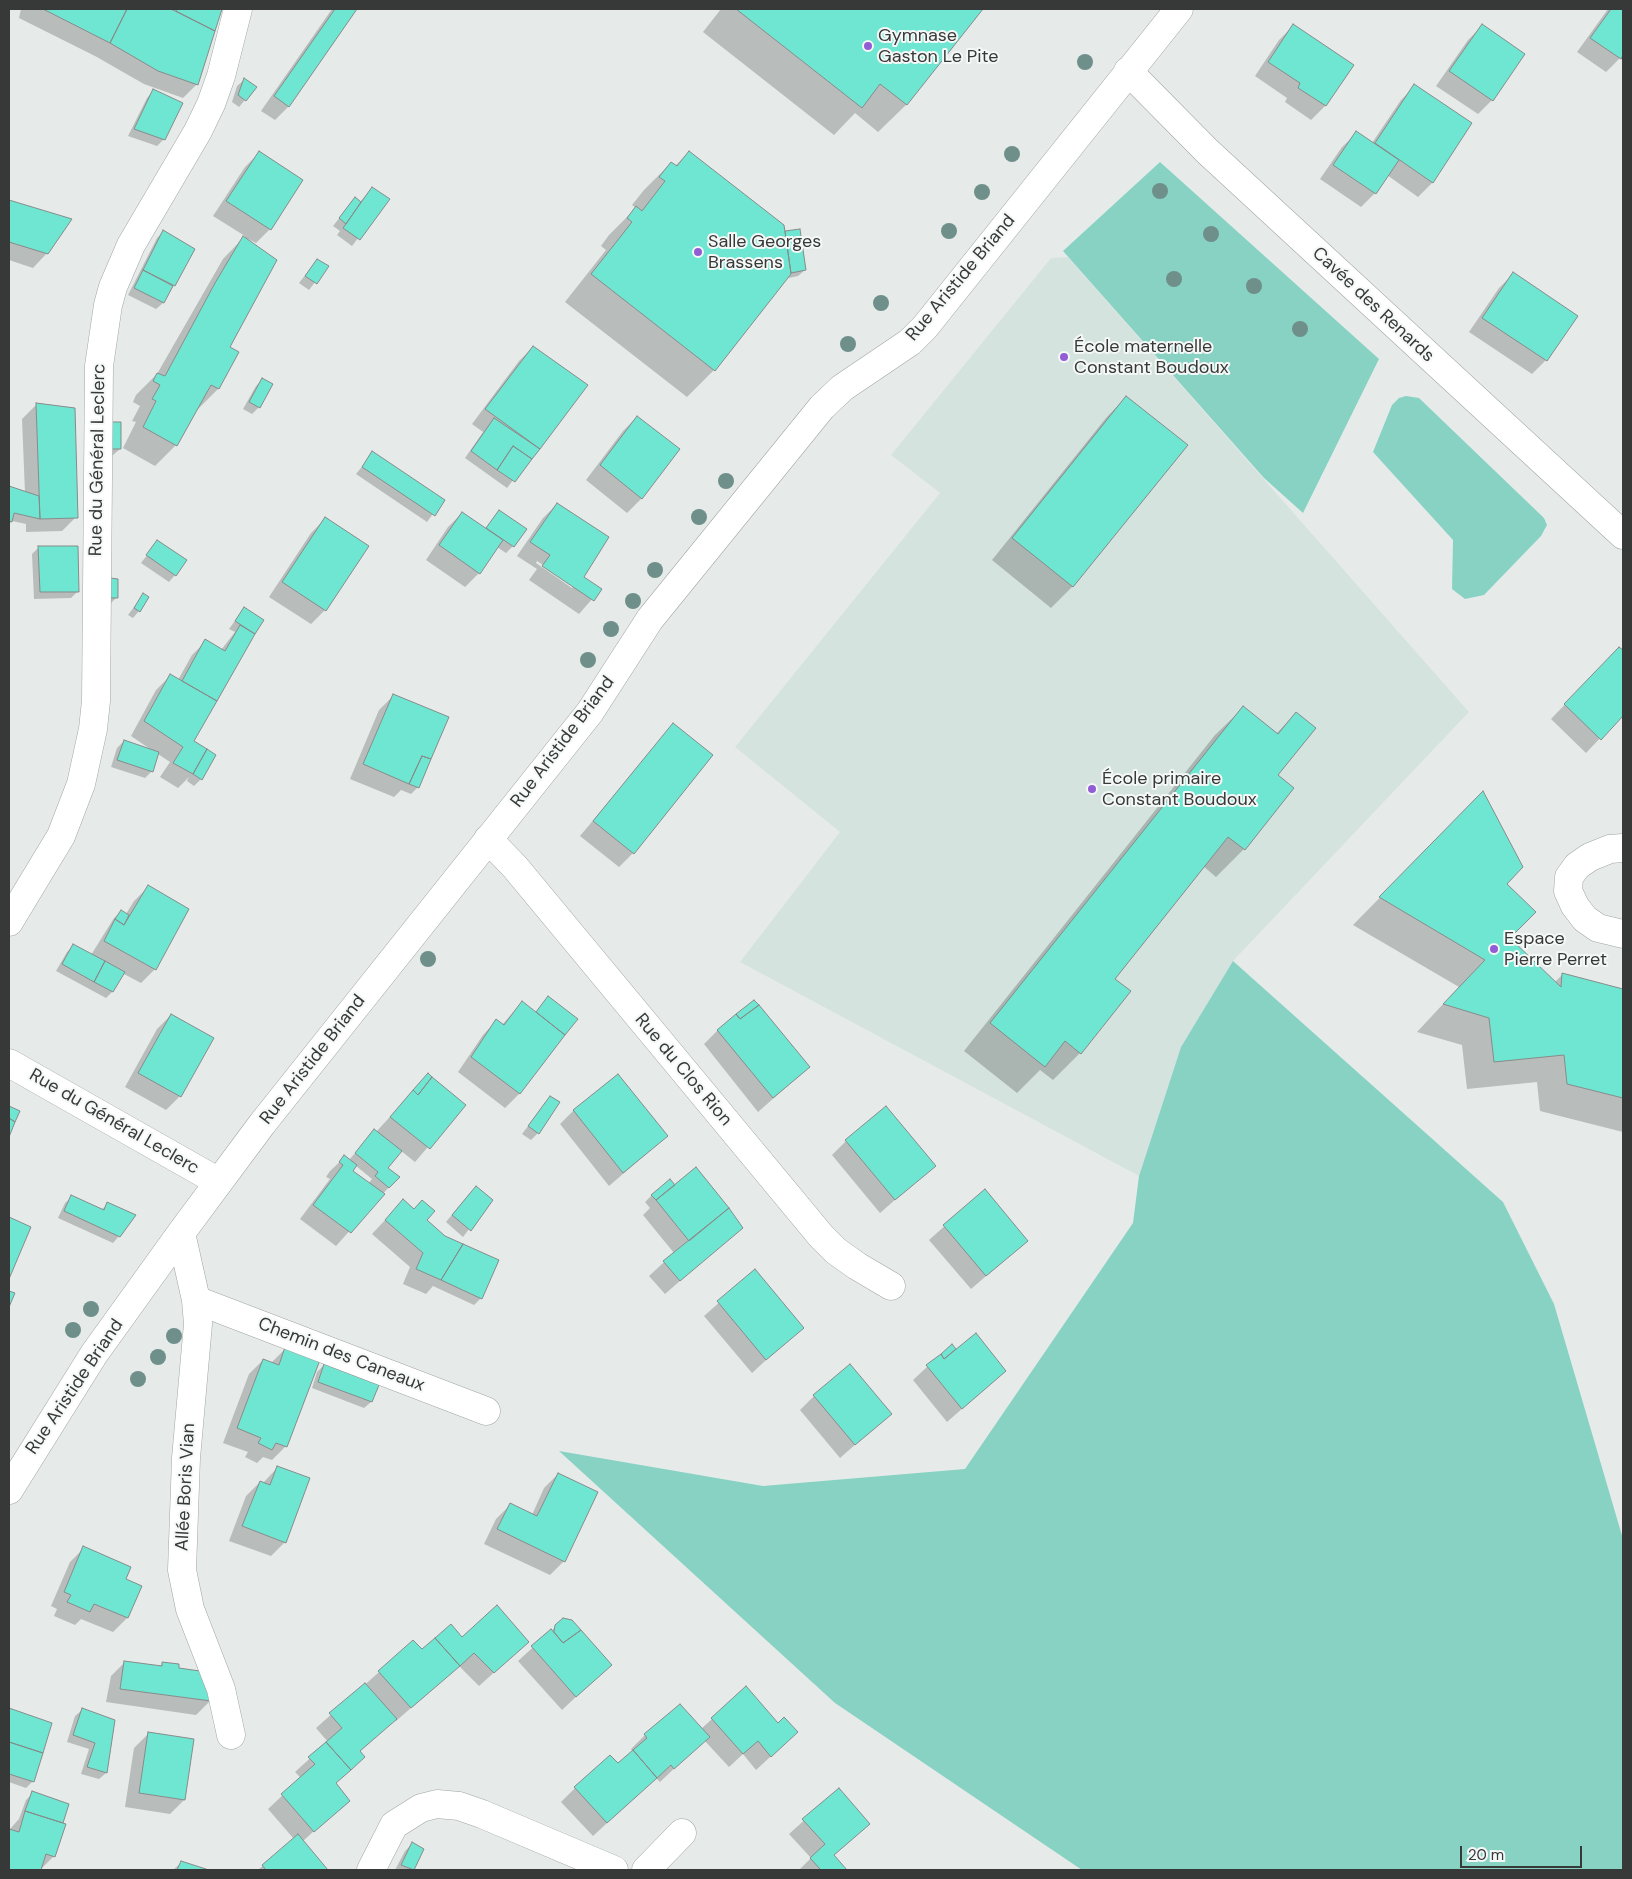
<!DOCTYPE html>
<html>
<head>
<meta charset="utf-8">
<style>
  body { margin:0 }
  #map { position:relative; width:1632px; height:1879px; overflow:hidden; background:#e6ebea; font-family:"DM Sans",sans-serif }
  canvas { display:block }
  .frame { position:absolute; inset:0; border:10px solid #373938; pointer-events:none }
  .scale { position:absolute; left:1460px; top:1846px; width:122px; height:22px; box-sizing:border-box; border:2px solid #373938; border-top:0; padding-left:6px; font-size:15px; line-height:18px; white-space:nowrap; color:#373938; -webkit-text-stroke:4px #f4f8f7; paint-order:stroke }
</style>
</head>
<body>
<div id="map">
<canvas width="1632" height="1879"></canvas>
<div class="frame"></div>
<div class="scale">20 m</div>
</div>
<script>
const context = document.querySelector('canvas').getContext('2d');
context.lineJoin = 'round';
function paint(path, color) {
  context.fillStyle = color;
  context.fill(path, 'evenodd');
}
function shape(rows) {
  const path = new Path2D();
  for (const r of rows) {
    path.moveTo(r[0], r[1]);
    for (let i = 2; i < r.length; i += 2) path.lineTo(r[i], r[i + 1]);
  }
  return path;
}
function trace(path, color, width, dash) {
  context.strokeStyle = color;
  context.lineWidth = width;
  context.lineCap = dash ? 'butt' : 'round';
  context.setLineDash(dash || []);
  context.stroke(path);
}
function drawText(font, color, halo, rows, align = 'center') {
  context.font = font + ' "DM Sans",sans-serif';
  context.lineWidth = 4;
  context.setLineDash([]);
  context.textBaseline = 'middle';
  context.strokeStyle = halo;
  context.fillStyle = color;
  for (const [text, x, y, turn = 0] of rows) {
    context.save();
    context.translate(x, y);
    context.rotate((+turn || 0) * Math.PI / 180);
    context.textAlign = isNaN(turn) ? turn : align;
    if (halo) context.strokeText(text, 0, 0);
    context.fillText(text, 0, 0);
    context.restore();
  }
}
paint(shape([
  [1068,257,1469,712,1233,961,1181,1047,1139,1176,740,962,840,832,735,747,940,493,891,455,1051,258]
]), '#d5e3df');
paint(shape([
  [1160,162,1379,359,1303,513,1264,478,1063,251],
  [1406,396,1419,398,1544,518,1547,525,1541,536,1484,595,1465,599,1452,589,1453,540,1373,452,1392,405,1399,398],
  [1233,961,1503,1202,1554,1304,1623,1539,1623,1870,1082,1870,835,1703,559,1451,763,1486,965,1469,1133,1223,1139,1176,1181,1047]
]), '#88d2c3');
paint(shape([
  [21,9,221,9,197,84,183,98,144,84,95,56,19,18],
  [332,9,356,9,289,106,275,120,261,111],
  [721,9,982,9,906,105,878,132,855,113,834,135,703,32],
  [1608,9,1623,9,1623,61,1620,58,1606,72,1577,52],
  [1293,26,1352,65,1325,106,1311,120,1285,102,1287,98,1255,76,1279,40],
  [1482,26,1492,100,1478,114,1436,86,1468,40],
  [244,80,245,100,239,107,232,102,237,86],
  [1415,86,1471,124,1432,183,1418,197,1387,175,1375,193,1361,207,1320,179,1342,147,1357,133,1372,143,1401,100],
  [153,91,164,139,157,146,128,136,147,98],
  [689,152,784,234,785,232,805,270,798,276,784,279,714,370,687,397,565,302,606,250,601,246,609,235,636,208,632,205,644,190,671,163,675,166],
  [259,153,302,181,270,229,256,243,248,239,247,240,229,347,237,352,218,389,197,410,176,445,155,466,123,448,136,422,132,421,140,406,133,402,136,395,157,374,223,259,245,236,213,216,245,167],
  [372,188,388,199,352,246,337,235,340,231,333,226,355,198,360,202],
  [9,201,70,219,47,253,33,268,9,260],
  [164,231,194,250,163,303,156,309,128,295,157,238],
  [317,260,327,266,309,290,299,283],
  [1513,274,1546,360,1532,374,1469,332,1499,288],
  [533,347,586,385,507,488,465,458,483,432,472,424,519,361],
  [262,380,259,407,252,414,243,409,256,386],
  [1126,397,1186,446,1072,587,1051,608,992,560,1106,418],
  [36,405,76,517,62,531,26,532,26,524,12,521,9,524,9,488,25,493,22,419],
  [637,417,679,450,641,499,627,513,586,480,623,431],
  [112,423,120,449,113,455,105,455],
  [373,453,443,500,427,522,356,474],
  [557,504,582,577,600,590,579,614,529,580,537,569,517,556,543,518],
  [537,561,574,586,572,588,536,563],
  [499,512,513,546,506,553,497,547,479,573,465,587,426,560,448,527,462,513,485,529],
  [325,519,325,610,311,624,269,597,311,533],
  [157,542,175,575,169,582,141,563],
  [39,547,78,591,71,598,34,599,32,554],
  [104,586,117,597,110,604],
  [143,595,139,611,133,618,128,615],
  [244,608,262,620,192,742,201,779,194,786,187,781,189,777,178,788,160,777,170,762,158,754,152,771,145,778,111,767,117,748,124,741,153,751,131,736,156,690,170,676,178,680,192,655,206,641,221,650,235,632,229,629],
  [1619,648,1623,652,1623,714,1586,753,1551,719],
  [393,696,418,787,411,794,401,790,394,797,350,779,379,710],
  [1243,708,1276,734,1296,713,1276,775,1293,788,1244,849,1216,877,1203,866,1113,979,1080,1053,1053,1080,1040,1070,1017,1093,964,1051,1215,735],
  [674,724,633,853,619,867,580,836],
  [1456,820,1506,884,1508,938,1555,982,1563,974,1623,990,1623,1132,1540,1111,1537,1082,1467,1089,1462,1045,1417,1032,1459,987,1353,925],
  [148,887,155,969,141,983,122,973,112,992,106,998,56,971,67,952,74,945,91,955,114,918,121,912,126,914,134,901],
  [522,1002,535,1013,542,1005,576,1019,519,1094,505,1108,458,1072,483,1035,496,1021,502,1025],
  [171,1015,180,1096,166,1110,125,1087,157,1029],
  [718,1030,809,1067,758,1112,704,1044],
  [408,1097,464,1105,415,1162,400,1150,387,1168,398,1177,336,1246,300,1219,330,1179,326,1177,330,1171,345,1157,349,1160,368,1138,376,1132],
  [355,1165,372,1179,368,1184,351,1171],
  [550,1097,538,1133,531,1140,522,1134],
  [574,1110,667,1136,609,1186,560,1124],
  [846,1141,934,1166,880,1213,832,1155],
  [675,1186,742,1227,665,1294,649,1276,674,1253,643,1215,650,1208,645,1202,652,1195],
  [984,1191,1027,1241,971,1289,929,1240],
  [469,1194,491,1200,463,1237,446,1222],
  [72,1197,101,1210,108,1204,119,1236,113,1243,58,1218,65,1203],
  [403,1201,425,1220,481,1298,474,1305,433,1286,426,1294,403,1284,410,1267,372,1234],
  [9,1219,30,1228,9,1276],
  [755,1271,802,1327,752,1373,704,1316],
  [286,1348,286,1446,272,1460,263,1457,257,1463,245,1457,248,1452,223,1443,249,1374,263,1360,271,1363],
  [940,1355,949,1355,1005,1371,947,1422,913,1380],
  [324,1365,377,1386,371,1402,364,1408,312,1388,317,1372],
  [814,1396,890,1414,840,1458,800,1410],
  [278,1467,285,1542,271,1556,229,1541,246,1496,260,1482,263,1483],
  [558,1474,564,1561,550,1575,484,1544,496,1519,510,1505,532,1515,544,1488],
  [84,1548,125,1580,140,1586,127,1618,113,1632,81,1619,75,1625,54,1616,57,1609,51,1606,70,1562],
  [563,1620,596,1678,562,1710,518,1661],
  [462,1638,528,1642,479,1686,459,1666,396,1721,395,1719,359,1752,335,1783,348,1800,303,1841,327,1870,258,1870,294,1839,268,1809,301,1778,295,1772,328,1742,316,1728,413,1642,421,1650],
  [125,1662,159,1667,163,1663,178,1669,210,1701,196,1715,106,1702,111,1676],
  [679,1705,701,1729,712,1719,782,1746,756,1770,743,1754,729,1767,704,1740,660,1782,656,1778,593,1836,561,1802,575,1788,618,1765,633,1752,631,1749,645,1735],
  [9,1710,51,1724,33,1781,26,1788,9,1782],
  [82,1710,114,1720,106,1773,99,1779,81,1774,89,1749,67,1742,75,1716],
  [148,1734,184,1800,170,1814,125,1807,134,1748],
  [839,1789,868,1824,833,1856,846,1870,799,1870,811,1858,789,1834],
  [33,1793,68,1805,54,1856,40,1870,9,1870,9,1830,19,1819,26,1800],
  [412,1844,422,1849,412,1870,395,1870,405,1851],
  [181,1863,205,1870,173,1870]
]), '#0003');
const building = shape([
  [43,9,127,9,110,43,43,9],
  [127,9,171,9,215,31,198,85,158,71,110,43,127,9],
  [177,9,222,9,215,31,176,11,177,9],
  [335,9,357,9,289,107,274,96,335,9],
  [736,9,983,9,907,105,880,84,862,108,736,9],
  [1611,9,1623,9,1623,55,1621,59,1590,38,1611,9],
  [1293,24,1354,65,1326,106,1298,88,1300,83,1268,62,1293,24],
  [1482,24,1525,54,1493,101,1449,71,1482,24],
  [244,78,257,87,246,101,238,95,244,78],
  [1414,84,1472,123,1433,183,1375,143,1414,84],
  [153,89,183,103,165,140,134,129,153,89],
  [1356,131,1399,160,1376,194,1333,165,1356,131],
  [259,151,303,180,271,230,226,201,259,151],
  [689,151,784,225,791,274,715,371,591,274,632,222,627,218,636,206,642,211,665,181,659,177,671,162,677,166,689,151],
  [372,187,390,199,360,240,343,228,372,187],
  [355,197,361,202,346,224,339,218,355,197],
  [9,200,72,219,48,254,9,242,9,200],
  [800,229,806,270,791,273,785,231,800,229],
  [163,230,195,249,175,286,143,270,163,230],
  [243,236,277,260,230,347,239,352,219,389,211,385,177,446,143,427,156,401,152,399,160,385,153,381,157,373,165,376,215,283,243,236],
  [317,259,329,266,317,284,305,276,317,259],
  [143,270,173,286,164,303,134,288,143,270],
  [1513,272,1578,316,1547,361,1482,318,1513,272],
  [533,346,588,385,540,449,485,409,533,346],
  [262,378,273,384,260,408,249,402,262,378],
  [1126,396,1188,445,1073,587,1012,538,1126,396],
  [36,403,75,408,78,518,40,519,36,403],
  [637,416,680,449,642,499,600,465,637,416],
  [494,418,540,449,532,459,513,446,497,470,471,451,494,418],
  [111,422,121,422,121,449,111,449,111,422],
  [513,446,532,459,515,482,497,470,513,446],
  [372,451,445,500,435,516,362,467,372,451],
  [9,486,39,496,40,519,14,513,12,522,9,521,9,486],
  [557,503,609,537,584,577,602,589,594,601,542,566,550,555,530,542,557,503],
  [499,510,527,529,514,547,486,528,499,510],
  [462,512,503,540,480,574,439,545,462,512],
  [325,517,369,546,326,611,282,582,325,517],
  [157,540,187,560,176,576,146,555,157,540],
  [38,546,78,546,79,592,40,592,38,546],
  [110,578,118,579,118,598,110,598,110,578],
  [143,593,149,597,140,612,134,608,143,593],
  [244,607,264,620,255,634,235,621,244,607],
  [240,625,255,634,217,701,182,681,205,639,225,651,240,625],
  [1619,647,1623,650,1623,716,1601,740,1564,704,1619,647],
  [170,674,217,701,194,741,207,749,193,774,173,763,183,747,144,721,170,674],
  [393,694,449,717,431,759,422,756,409,784,363,764,393,694],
  [1243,706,1278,734,1296,712,1316,728,1278,775,1294,788,1245,850,1228,837,1115,979,1131,991,1081,1054,1065,1041,1045,1067,990,1023,1243,706],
  [673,723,713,755,634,854,593,821,673,723],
  [124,740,159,752,153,772,117,760,124,740],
  [207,749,216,755,202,780,193,774,207,749],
  [422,756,431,759,419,788,409,784,422,756],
  [1483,791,1523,867,1507,884,1536,912,1510,938,1561,987,1562,973,1623,989,1623,1098,1567,1084,1564,1055,1494,1062,1489,1018,1443,1004,1485,960,1379,897,1483,791],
  [148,885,189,909,156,970,104,941,115,919,124,925,148,885],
  [121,910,129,915,124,925,115,919,121,910],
  [73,944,105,961,94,982,62,964,73,944],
  [105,961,125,972,113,992,94,982,105,961],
  [548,996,578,1019,565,1035,536,1012,548,996],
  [754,1000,759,1005,740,1019,736,1014,754,1000],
  [522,1001,565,1035,520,1094,471,1057,496,1019,504,1025,522,1001],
  [759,1005,810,1067,773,1098,717,1030,736,1014,740,1019,759,1005],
  [171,1014,214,1038,181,1097,138,1073,171,1014],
  [428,1073,432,1077,418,1095,413,1090,428,1073],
  [618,1074,668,1136,623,1173,573,1110,618,1074],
  [432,1077,466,1105,430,1149,390,1117,413,1090,418,1095,432,1077],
  [550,1096,560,1102,539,1134,528,1126,550,1096],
  [9,1106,20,1111,15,1122,9,1118,9,1106],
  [886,1106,936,1166,895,1200,845,1140,886,1106],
  [9,1118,15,1122,9,1137,9,1118],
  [374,1129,402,1151,388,1168,400,1177,389,1188,375,1176,378,1172,355,1153,374,1129],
  [344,1155,357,1165,353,1171,385,1194,351,1233,313,1205,343,1165,339,1162,344,1155],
  [696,1167,729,1208,689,1241,656,1200,696,1167],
  [670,1179,675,1185,656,1200,651,1195,670,1179],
  [476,1186,493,1200,471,1231,452,1215,476,1186],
  [985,1189,1028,1241,986,1276,943,1225,985,1189],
  [71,1195,104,1210,107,1202,136,1215,120,1237,64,1211,71,1195],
  [403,1199,414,1209,422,1200,435,1211,427,1220,445,1236,463,1244,441,1280,416,1269,423,1253,385,1220,403,1199],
  [729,1208,743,1228,680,1281,663,1261,729,1208],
  [9,1217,31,1227,9,1279,9,1217],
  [463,1244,499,1260,482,1299,441,1280,463,1244],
  [755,1269,804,1328,766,1360,717,1301,755,1269],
  [9,1291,15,1293,9,1307,9,1291],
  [976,1333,1006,1371,962,1409,926,1365,941,1354,944,1359,976,1333],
  [952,1344,956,1349,944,1359,941,1354,952,1344],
  [285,1347,320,1360,287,1447,276,1443,272,1450,258,1443,261,1438,237,1428,263,1359,279,1365,285,1347],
  [324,1364,379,1385,372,1402,318,1382,324,1364],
  [850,1364,892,1414,855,1445,813,1395,850,1364],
  [277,1466,310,1478,286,1543,242,1526,260,1481,270,1485,277,1466],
  [558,1473,598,1492,565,1562,497,1529,510,1503,537,1516,558,1473],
  [83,1546,131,1567,126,1579,142,1586,128,1618,94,1604,90,1612,67,1602,71,1595,64,1592,83,1546],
  [497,1605,529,1642,494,1673,474,1653,460,1666,435,1638,451,1624,462,1637,497,1605],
  [563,1618,572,1620,581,1630,563,1643,554,1632,555,1625,563,1618],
  [551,1629,563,1643,581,1630,612,1665,576,1697,531,1646,551,1629],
  [435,1638,460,1666,411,1708,378,1671,413,1640,422,1649,435,1638],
  [124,1661,162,1666,162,1662,179,1664,179,1668,200,1671,211,1701,120,1689,124,1661],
  [365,1683,397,1719,360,1751,365,1757,351,1770,326,1742,342,1728,329,1713,365,1683],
  [746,1686,778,1723,784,1717,798,1732,771,1757,758,1741,743,1754,711,1718,746,1686],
  [680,1704,710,1737,674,1769,671,1765,657,1778,633,1750,647,1738,644,1734,680,1704],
  [9,1708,52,1723,43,1753,9,1742,9,1708],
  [82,1708,115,1720,107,1773,87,1767,95,1743,73,1735,82,1708],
  [148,1732,194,1739,185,1800,139,1793,148,1732],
  [9,1742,43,1753,34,1782,9,1774,9,1742],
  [326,1742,351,1770,336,1783,350,1801,314,1832,281,1794,315,1764,308,1757,326,1742],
  [633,1750,657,1778,607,1823,574,1787,610,1755,618,1763,633,1750],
  [839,1788,870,1824,834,1855,847,1870,821,1870,810,1858,825,1844,802,1819,839,1788],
  [32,1791,69,1804,63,1823,25,1811,32,1791],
  [25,1811,66,1824,55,1857,46,1854,41,1870,9,1870,9,1829,19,1832,25,1811],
  [298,1834,328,1870,266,1870,262,1865,298,1834],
  [412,1842,424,1849,414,1870,401,1865,412,1842],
  [181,1861,209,1870,177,1870,181,1861]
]);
paint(building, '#6ee6d1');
trace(building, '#878b8a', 1);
const minor = shape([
  [1128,71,1207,151,1623,535],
  [488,839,515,867,821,1236,836,1251,857,1266,891,1286],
  [1623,848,1610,849,1590,857,1577,866,1569,877,1568,891,1575,906,1585,919,1598,928,1623,934],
  [9,922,61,836,81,784,93,729,96,701,99,366,108,305,113,287,131,245,198,131,211,104,221,76,238,9],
  [9,1063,219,1182],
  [181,1233,196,1300,198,1324,186,1458,182,1570,190,1609,221,1689,231,1735],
  [196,1300,486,1411],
  [9,1490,94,1354,181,1233,262,1124,590,712,650,619,822,407,842,388,910,342,925,327,1179,9],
  [371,1870,394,1825,421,1808,437,1804,459,1806,482,1814,614,1870],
  [646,1870,682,1833]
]);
trace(minor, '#a0a5a4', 29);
trace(minor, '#fff', 28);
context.fillStyle = '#6f8f8a';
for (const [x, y] of [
  [1085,62],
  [1012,154],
  [1160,191],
  [982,192],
  [949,231],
  [1211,234],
  [1174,279],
  [1254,286],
  [881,303],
  [1300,329],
  [848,344],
  [726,481],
  [699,517],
  [655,570],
  [633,601],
  [611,629],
  [588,660],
  [428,959],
  [91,1309],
  [73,1330],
  [174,1336],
  [158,1357],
  [138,1379]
]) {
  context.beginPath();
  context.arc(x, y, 8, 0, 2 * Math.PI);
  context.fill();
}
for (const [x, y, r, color] of [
  [868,46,5,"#915cd4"],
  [698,252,5,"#915cd4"],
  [1064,357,5,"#915cd4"],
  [1092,789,5,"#915cd4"],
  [1494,949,5,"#915cd4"]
]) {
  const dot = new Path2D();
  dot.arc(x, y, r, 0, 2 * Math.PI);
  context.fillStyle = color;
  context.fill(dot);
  trace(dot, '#f4f8f7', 2);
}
drawText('18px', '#373938', '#f4f8f7', [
  ["Gymnase",878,36],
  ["Gaston Le Pite",878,57],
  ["Salle Georges",708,242],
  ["Brassens",708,263],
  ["École maternelle",1074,347],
  ["Constant Boudoux",1074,368],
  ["École primaire",1102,779],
  ["Constant Boudoux",1102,800],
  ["Espace",1504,939],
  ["Pierre Perret",1504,960]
], 'left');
drawText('18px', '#373938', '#f4f8f7', [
  ["Rue Aristide Briand",961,278,-50],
  ["Cavée des Renards",1373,305,43],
  ["Rue du Général Leclerc",98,460,-89],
  ["Rue Aristide Briand",563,742,-53],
  ["Rue Aristide Briand",313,1060,-52],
  ["Rue du Clos Rion",683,1070,50],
  ["Rue du Général Leclerc",114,1122,30],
  ["Chemin des Caneaux",341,1355,21],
  ["Rue Aristide Briand",75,1387,-56],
  ["Allée Boris Vian",186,1487,-87]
]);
</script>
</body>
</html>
